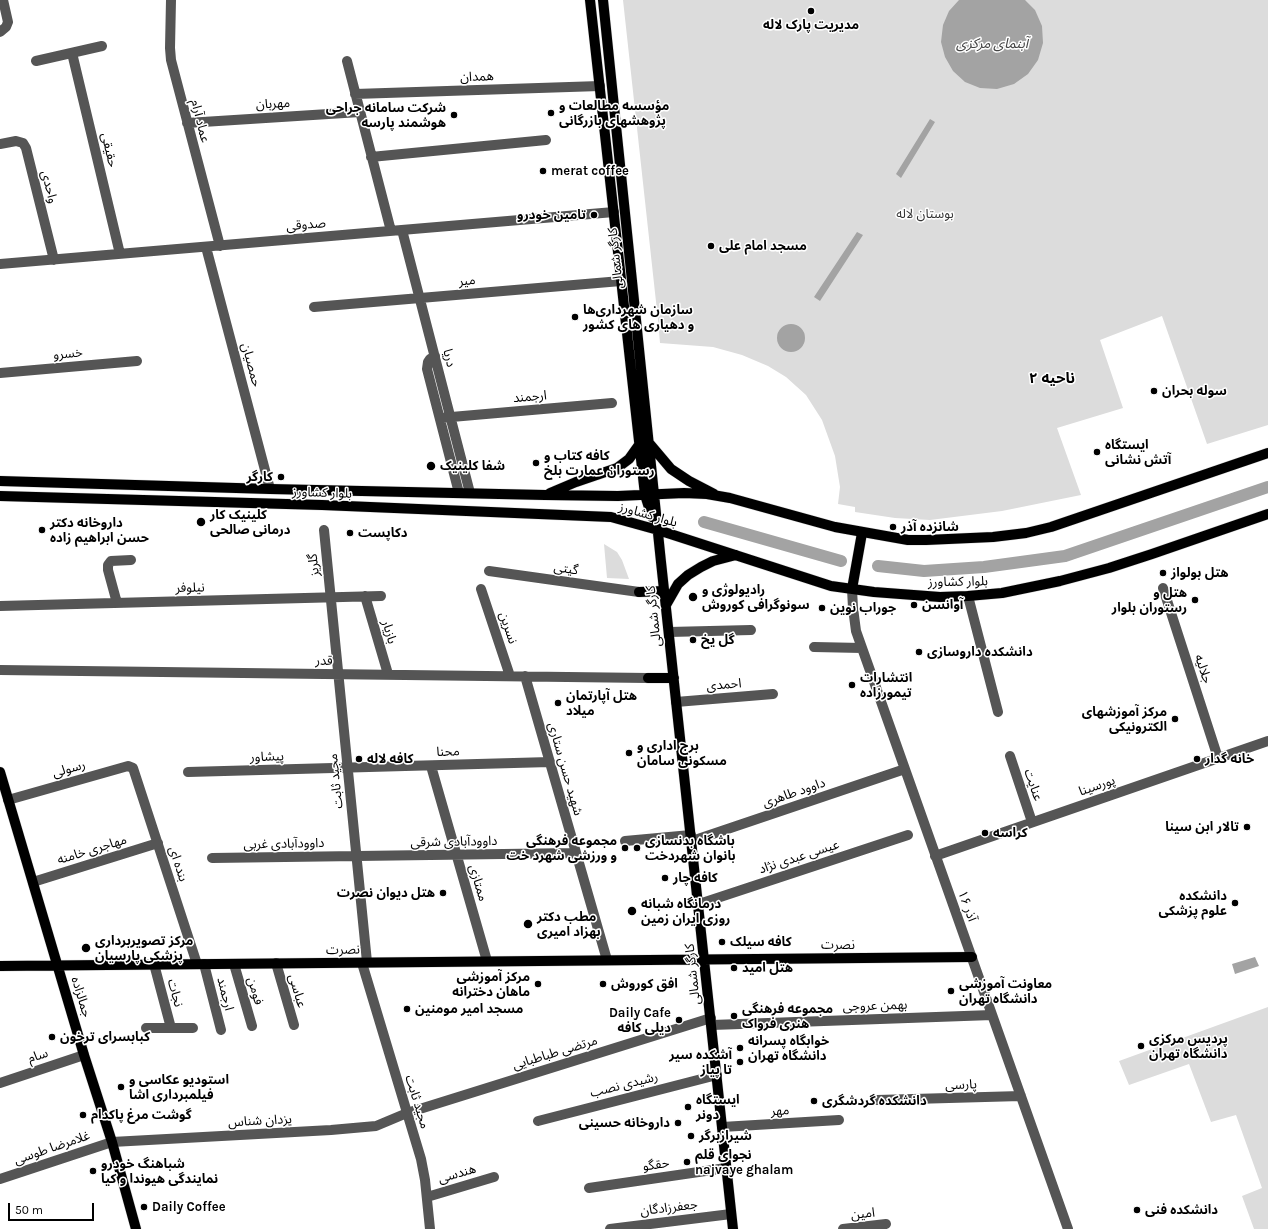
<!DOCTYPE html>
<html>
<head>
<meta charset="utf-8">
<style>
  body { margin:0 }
  #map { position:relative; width:1268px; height:1229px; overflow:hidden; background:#fff; font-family:Karla,sans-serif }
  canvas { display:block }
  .scale { position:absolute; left:8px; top:1203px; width:86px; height:18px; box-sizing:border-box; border:2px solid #000; border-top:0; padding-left:5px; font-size:12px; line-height:14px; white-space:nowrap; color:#000; -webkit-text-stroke:3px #fff; paint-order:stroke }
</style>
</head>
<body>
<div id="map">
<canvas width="1268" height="1229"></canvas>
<div class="scale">50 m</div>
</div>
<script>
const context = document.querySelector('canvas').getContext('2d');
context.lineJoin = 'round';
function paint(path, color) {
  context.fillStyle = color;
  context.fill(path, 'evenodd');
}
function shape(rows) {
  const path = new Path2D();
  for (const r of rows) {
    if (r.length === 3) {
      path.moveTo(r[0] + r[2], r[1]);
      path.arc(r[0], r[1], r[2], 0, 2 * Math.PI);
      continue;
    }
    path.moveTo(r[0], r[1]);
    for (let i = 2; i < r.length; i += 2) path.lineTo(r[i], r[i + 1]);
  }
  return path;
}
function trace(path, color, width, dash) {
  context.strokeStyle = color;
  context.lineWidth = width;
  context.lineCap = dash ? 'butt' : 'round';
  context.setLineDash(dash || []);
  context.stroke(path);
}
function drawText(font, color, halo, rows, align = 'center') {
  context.font = font + ' Karla,"Noto Sans Arabic",sans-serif';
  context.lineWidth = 3;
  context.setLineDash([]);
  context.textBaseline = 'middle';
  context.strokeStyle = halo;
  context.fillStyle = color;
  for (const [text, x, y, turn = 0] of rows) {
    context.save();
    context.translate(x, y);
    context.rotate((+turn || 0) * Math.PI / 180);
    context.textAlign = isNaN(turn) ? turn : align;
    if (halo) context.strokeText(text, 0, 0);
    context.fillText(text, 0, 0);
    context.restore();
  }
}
paint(shape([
  [623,0,1268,0,1268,425,1207,444,1162,316,1100,340,1123,408,1057,428,1081,495,1002,511,930,520,895,518,855,512,855,507,838,504,840,487,835,456,822,420,806,395,786,377,768,366,742,355,713,347,660,343,658,320],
  [604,544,617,552,622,560,629,579,607,578],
  [1268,1007,1268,1229,1254,1229,1242,1196,1262,1188,1236,1115,1211,1122,1189,1064,1129,1085,1119,1061]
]), '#dcdcdc');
paint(shape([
  [959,0,1025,0,1035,10,1042,26,1043,43,1038,60,1028,74,1014,84,997,89,980,88,965,82,953,71,945,57,941,42,943,25,949,11],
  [930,119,935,122,901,178,896,174],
  [857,232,863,235,820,301,814,297],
  [791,338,14],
  [1255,957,1259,966,1235,974,1232,964]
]), '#a3a3a3');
trace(shape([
  [704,522,841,561],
  [878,566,924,571,984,567,1065,556,1268,487]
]), '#a3a3a3', 12);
const major = shape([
  [590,0,645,495,652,517],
  [603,0,661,562,733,1229],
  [649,443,671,469,689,481,714,494],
  [0,481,270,489,545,495,618,496,684,493,707,494,730,498,835,527,908,540,926,540,993,537,1026,533,1051,527,1268,453],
  [550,493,576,482,617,468,629,459,639,445],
  [0,496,322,505,611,517,658,530,831,586,874,592,940,597,968,596,1002,593,1060,581,1109,568,1152,554,1268,514],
  [852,589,862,533],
  [639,592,664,591],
  [666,605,678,584,688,575,701,567,713,561,736,555],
  [648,678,674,678],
  [0,772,84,1055,112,1142,136,1229],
  [0,966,972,957]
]);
trace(major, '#dbdbdb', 11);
trace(shape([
  [171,0,170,48,171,60,220,246],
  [0,32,6,27,8,22,3,0],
  [72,53,120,254],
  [36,61,102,46],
  [347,61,391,231],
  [355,94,600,86],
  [187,123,360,112],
  [0,144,16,141,23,143,26,148,54,260],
  [371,157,546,140],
  [402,230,470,493],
  [206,247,270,489],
  [0,264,614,212],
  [314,307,621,281],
  [435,356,430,359,428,362,427,369,459,493],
  [0,373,137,361],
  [440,418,612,403],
  [324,530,367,962],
  [489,571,639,592],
  [1163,588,1218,758],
  [481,589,510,676],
  [852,589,853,608,856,631,1068,1229],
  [365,596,388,674],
  [968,596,998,712],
  [117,603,108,570,108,565,111,561,131,560],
  [0,606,381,596],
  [669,632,751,630],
  [814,647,862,648],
  [0,670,648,678],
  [525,676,607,960],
  [676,702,773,694],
  [1010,756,1032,822],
  [431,766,487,961],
  [188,772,550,762],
  [8,800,128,766,133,768,197,964],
  [625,841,691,835],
  [692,841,905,769],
  [935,856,1268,741],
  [212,858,576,853],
  [33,882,158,843],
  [699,904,908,835],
  [276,963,294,1025],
  [362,963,421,1159,425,1180,430,1229],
  [154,964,171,1028],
  [204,964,221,1030],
  [234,964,252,1026],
  [712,1025,992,1015],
  [146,1028,193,1028],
  [0,1083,84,1055],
  [877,1100,1021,1096],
  [538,1121,717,1075],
  [722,1127,839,1120],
  [0,1179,112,1142,331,1130,376,1126,407,1113,711,1018],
  [589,1188,726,1168],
  [427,1197,494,1177],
  [610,1229,731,1214],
  [843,1229,886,1224]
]), '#555', 10);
trace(major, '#000', 10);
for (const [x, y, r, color] of [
  [811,11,4,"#000"],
  [551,113,4,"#000"],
  [454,115,4,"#000"],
  [543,171,4,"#000"],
  [594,215,4,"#000"],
  [711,246,4,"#000"],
  [575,317,4,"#000"],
  [1154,391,4,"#000"],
  [1097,452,4,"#000"],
  [536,463,4,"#000"],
  [431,466,5,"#000"],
  [281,477,4,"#000"],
  [201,522,5,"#000"],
  [893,527,4,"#000"],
  [42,530,4,"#000"],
  [350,533,4,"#000"],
  [1163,573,4,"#000"],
  [693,597,5,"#000"],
  [1195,600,4,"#000"],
  [914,605,4,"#000"],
  [822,608,4,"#000"],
  [693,640,4,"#000"],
  [919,652,4,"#000"],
  [852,685,4,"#000"],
  [558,703,4,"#000"],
  [1175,719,4,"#000"],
  [629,753,4,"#000"],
  [359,759,4,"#000"],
  [1197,759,4,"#000"],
  [1247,827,4,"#000"],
  [985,833,4,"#000"],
  [625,848,4,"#000"],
  [637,848,4,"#000"],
  [665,878,4,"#000"],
  [443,893,4,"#000"],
  [1235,903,4,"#000"],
  [632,911,5,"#000"],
  [528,924,5,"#000"],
  [722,942,4,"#000"],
  [86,948,5,"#000"],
  [734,968,4,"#000"],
  [538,984,4,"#000"],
  [603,984,4,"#000"],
  [951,991,4,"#000"],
  [407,1009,4,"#000"],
  [734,1016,4,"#000"],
  [679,1020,4,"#000"],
  [52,1037,4,"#000"],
  [1141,1046,4,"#000"],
  [740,1048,4,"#000"],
  [740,1062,4,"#000"],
  [121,1087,4,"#000"],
  [814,1101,4,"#000"],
  [688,1107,4,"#000"],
  [83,1115,4,"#000"],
  [678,1123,4,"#000"],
  [691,1136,4,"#000"],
  [687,1162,4,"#000"],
  [93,1171,4,"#000"],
  [144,1207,4,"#000"],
  [1137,1210,4,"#000"]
]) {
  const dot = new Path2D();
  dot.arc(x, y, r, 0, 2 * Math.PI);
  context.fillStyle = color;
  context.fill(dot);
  trace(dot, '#fff', 1.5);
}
drawText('bold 13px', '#000', '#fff', [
  ["مدیریت پارک لاله",811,25,"center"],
  ["مؤسسه مطالعات و",559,106],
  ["پژوهشهای بازرگانی",559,121],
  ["شرکت سامانه جراحی",446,108,"right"],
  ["هوشمند پارسه",446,123,"right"],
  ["merat coffee",551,171],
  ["تامین خودرو",586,215,"right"],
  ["مسجد امام علی",719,246],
  ["سازمان شهرداری‌ها",583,310],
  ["و دهیاری‌ های کشور",583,325],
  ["سوله بحران",1162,391],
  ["ایستگاه",1105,445],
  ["آتش نشانی",1105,460],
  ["کافه کتاب و",544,456],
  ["رستوران عمارت بلخ",544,471],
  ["شفا کلینیک",440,466],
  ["کارگر",273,477,"right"],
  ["کلینیک کار",210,515],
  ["درمانی صالحی",210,530],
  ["داروخانه دکتر",50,523],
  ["حسن ابراهیم زاده",50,538],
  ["شانزده آذر",901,527],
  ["دکاپست",358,533],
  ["هتل بولواز",1171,573],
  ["رادیولوژی و",702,590],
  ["سونوگرافی کوروش",702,605],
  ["هتل و",1187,593,"right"],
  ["رستوران بلوار",1187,608,"right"],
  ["آوانسن",922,605],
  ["جوراب نوین",830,608],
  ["گل یخ",701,640],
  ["دانشکده داروسازی",927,652],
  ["انتشارات",860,678],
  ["تیمورزاده",860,693],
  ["هتل آپارتمان",566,696],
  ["میلاد",566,711],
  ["مرکز آموزشهای",1167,712,"right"],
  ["الکترونیکی",1167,727,"right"],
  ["برج اداری و",637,746],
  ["مسکونی سامان",637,761],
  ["کافه لاله",367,759],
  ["خانه گدار",1205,759],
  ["تالار ابن سینا",1239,827,"right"],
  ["کراسه",993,833],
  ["مجموعه فرهنگی",617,841,"right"],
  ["و ورزشی شهرد خت",617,856,"right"],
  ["باشگاه بدنسازی",645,841],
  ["بانوان شهردخت",645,856],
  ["کافه چار",673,878],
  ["هتل دیوان نصرت",435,893,"right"],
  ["دانشکده",1227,896,"right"],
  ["علوم پزشکی",1227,911,"right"],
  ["درمانگاه شبانه",641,904],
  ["روزی ایران زمین",641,919],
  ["مطب دکتر",537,917],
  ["بهزاد امیری",537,932],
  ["مرکز تصویربرداری",95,941],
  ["پزشکی پارسیان",95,956],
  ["کافه سیلک",730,942],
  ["هتل امید",742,968],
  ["مرکز آموزشی",530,977,"right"],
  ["ماهان دخترانه",530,992,"right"],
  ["افق کوروش",611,984],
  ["معاونت آموزشی",959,984],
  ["دانشگاه تهران",959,999],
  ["مسجد امیر مومنین",415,1009],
  ["مجموعه فرهنگی",742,1009],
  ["هنری فرواک",742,1024],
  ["Daily Cafe",671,1013,"right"],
  ["دیلی کافه",671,1028,"right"],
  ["کبابسرای ترخون",60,1037],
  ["پردیس مرکزی",1149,1039],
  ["دانشگاه‌ تهران",1149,1054],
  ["خوابگاه پسرانه",748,1041],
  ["دانشگاه تهران",748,1056],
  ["آشکده سیر",732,1055,"right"],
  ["تا پیاز",732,1070,"right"],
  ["استودیو عکاسی و",129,1080],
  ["فیلمبرداری اشا",129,1095],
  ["ایستگاه",696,1100],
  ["دونر",696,1115],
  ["دانشکده گردشگری",822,1101],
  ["گوشت مرغ پاکدام",91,1115],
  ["داروخانه حسینی",670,1123,"right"],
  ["شیرازبرگر",699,1136],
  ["نجوای قلم",695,1155],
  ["najvaye ghalam",695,1170],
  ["شباهنگ خودرو",101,1164],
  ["نمایندگی هیوندا و کیا",101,1179],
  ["Daily Coffee",152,1207],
  ["دانشکده فنی",1145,1210]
], 'left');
drawText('13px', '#000', '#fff', [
  ["همدان",477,77,-2],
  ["مهربان",273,104,-3],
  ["عماد آرام",200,121,76],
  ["حقیقی",109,150,77],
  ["واحدی",49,187,76],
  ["صدوقی",306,225,-5],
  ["کارگر شمالی",616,258,-96],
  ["میر",467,281,-5],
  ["خسرو",68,354,-5],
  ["دریا",449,358,76],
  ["حمصیان",251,365,75],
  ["ارجمند",530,397,-5],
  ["بلوار کشاورز",322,493,2],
  ["بلوار کشاورز",648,515,16],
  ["گلریز",314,565,-96],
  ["گیتی",566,569,8],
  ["بلوار کشاورز",958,582,-1],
  ["نیلوفر",190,588,-1],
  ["کارگر شمالی",654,616,-96],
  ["نسرین",508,628,72],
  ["بازیار",389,632,74],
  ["قدر",324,661,1],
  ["جلالیه",1203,669,72],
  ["احمدی",724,685,-5],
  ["محنا",448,752,-2],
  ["پیشاور",267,757,-2],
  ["رسولی",69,769,-16],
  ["شهید حسن ستاری",565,769,74],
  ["مجید ثابت",336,781,-96],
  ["عنایت",1033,785,71],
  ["پورسینا",1097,786,-19],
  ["داوود طاهری",794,793,-19],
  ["داوودآبادی شرقی",454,842,-1],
  ["داوودآبادی غربی",284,844,-1],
  ["مهاجری خامنه",92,850,-17],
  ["عیسی عبدی نژاد",799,857,-18],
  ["بنده ای",178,864,72],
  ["ممتازی",478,883,74],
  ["۱۶ آذر",967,906,70],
  ["نصرت",838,945],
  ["نصرت",343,950,-1],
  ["کارگر شمالی",693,974,-96],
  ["فومن",255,991,74],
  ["عباسی",297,991,74],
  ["نجات",175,993,75],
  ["ارجمند",225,994,76],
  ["جمالزاده",81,997,73],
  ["بهمن عروجی",875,1006,-2],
  ["مرتضی طباطبایی",555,1053,-17],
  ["سام",38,1056,-19],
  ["رشیدی نصب",624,1085,-14],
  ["پارسی",961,1085,-2],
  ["مجید ثابت",417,1102,73],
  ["مهر",780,1111,-3],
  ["یزدان شناس",260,1121,-3],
  ["غلامرضا طوسی",52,1148,-19],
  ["حقگو",656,1165,-8],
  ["هندسی",457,1174,-16],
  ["جعفرزادگان",669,1208,-7],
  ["امین",863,1214,-6]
]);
drawText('13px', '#333', '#fff', [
  ["بوستان لاله",925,214]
]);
drawText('italic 14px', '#444', '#fff', [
  ["آبنمای مرکزی",992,44]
]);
drawText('bold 15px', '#000', '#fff', [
  ["ناحیه ۲",1052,379]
]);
</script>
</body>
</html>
